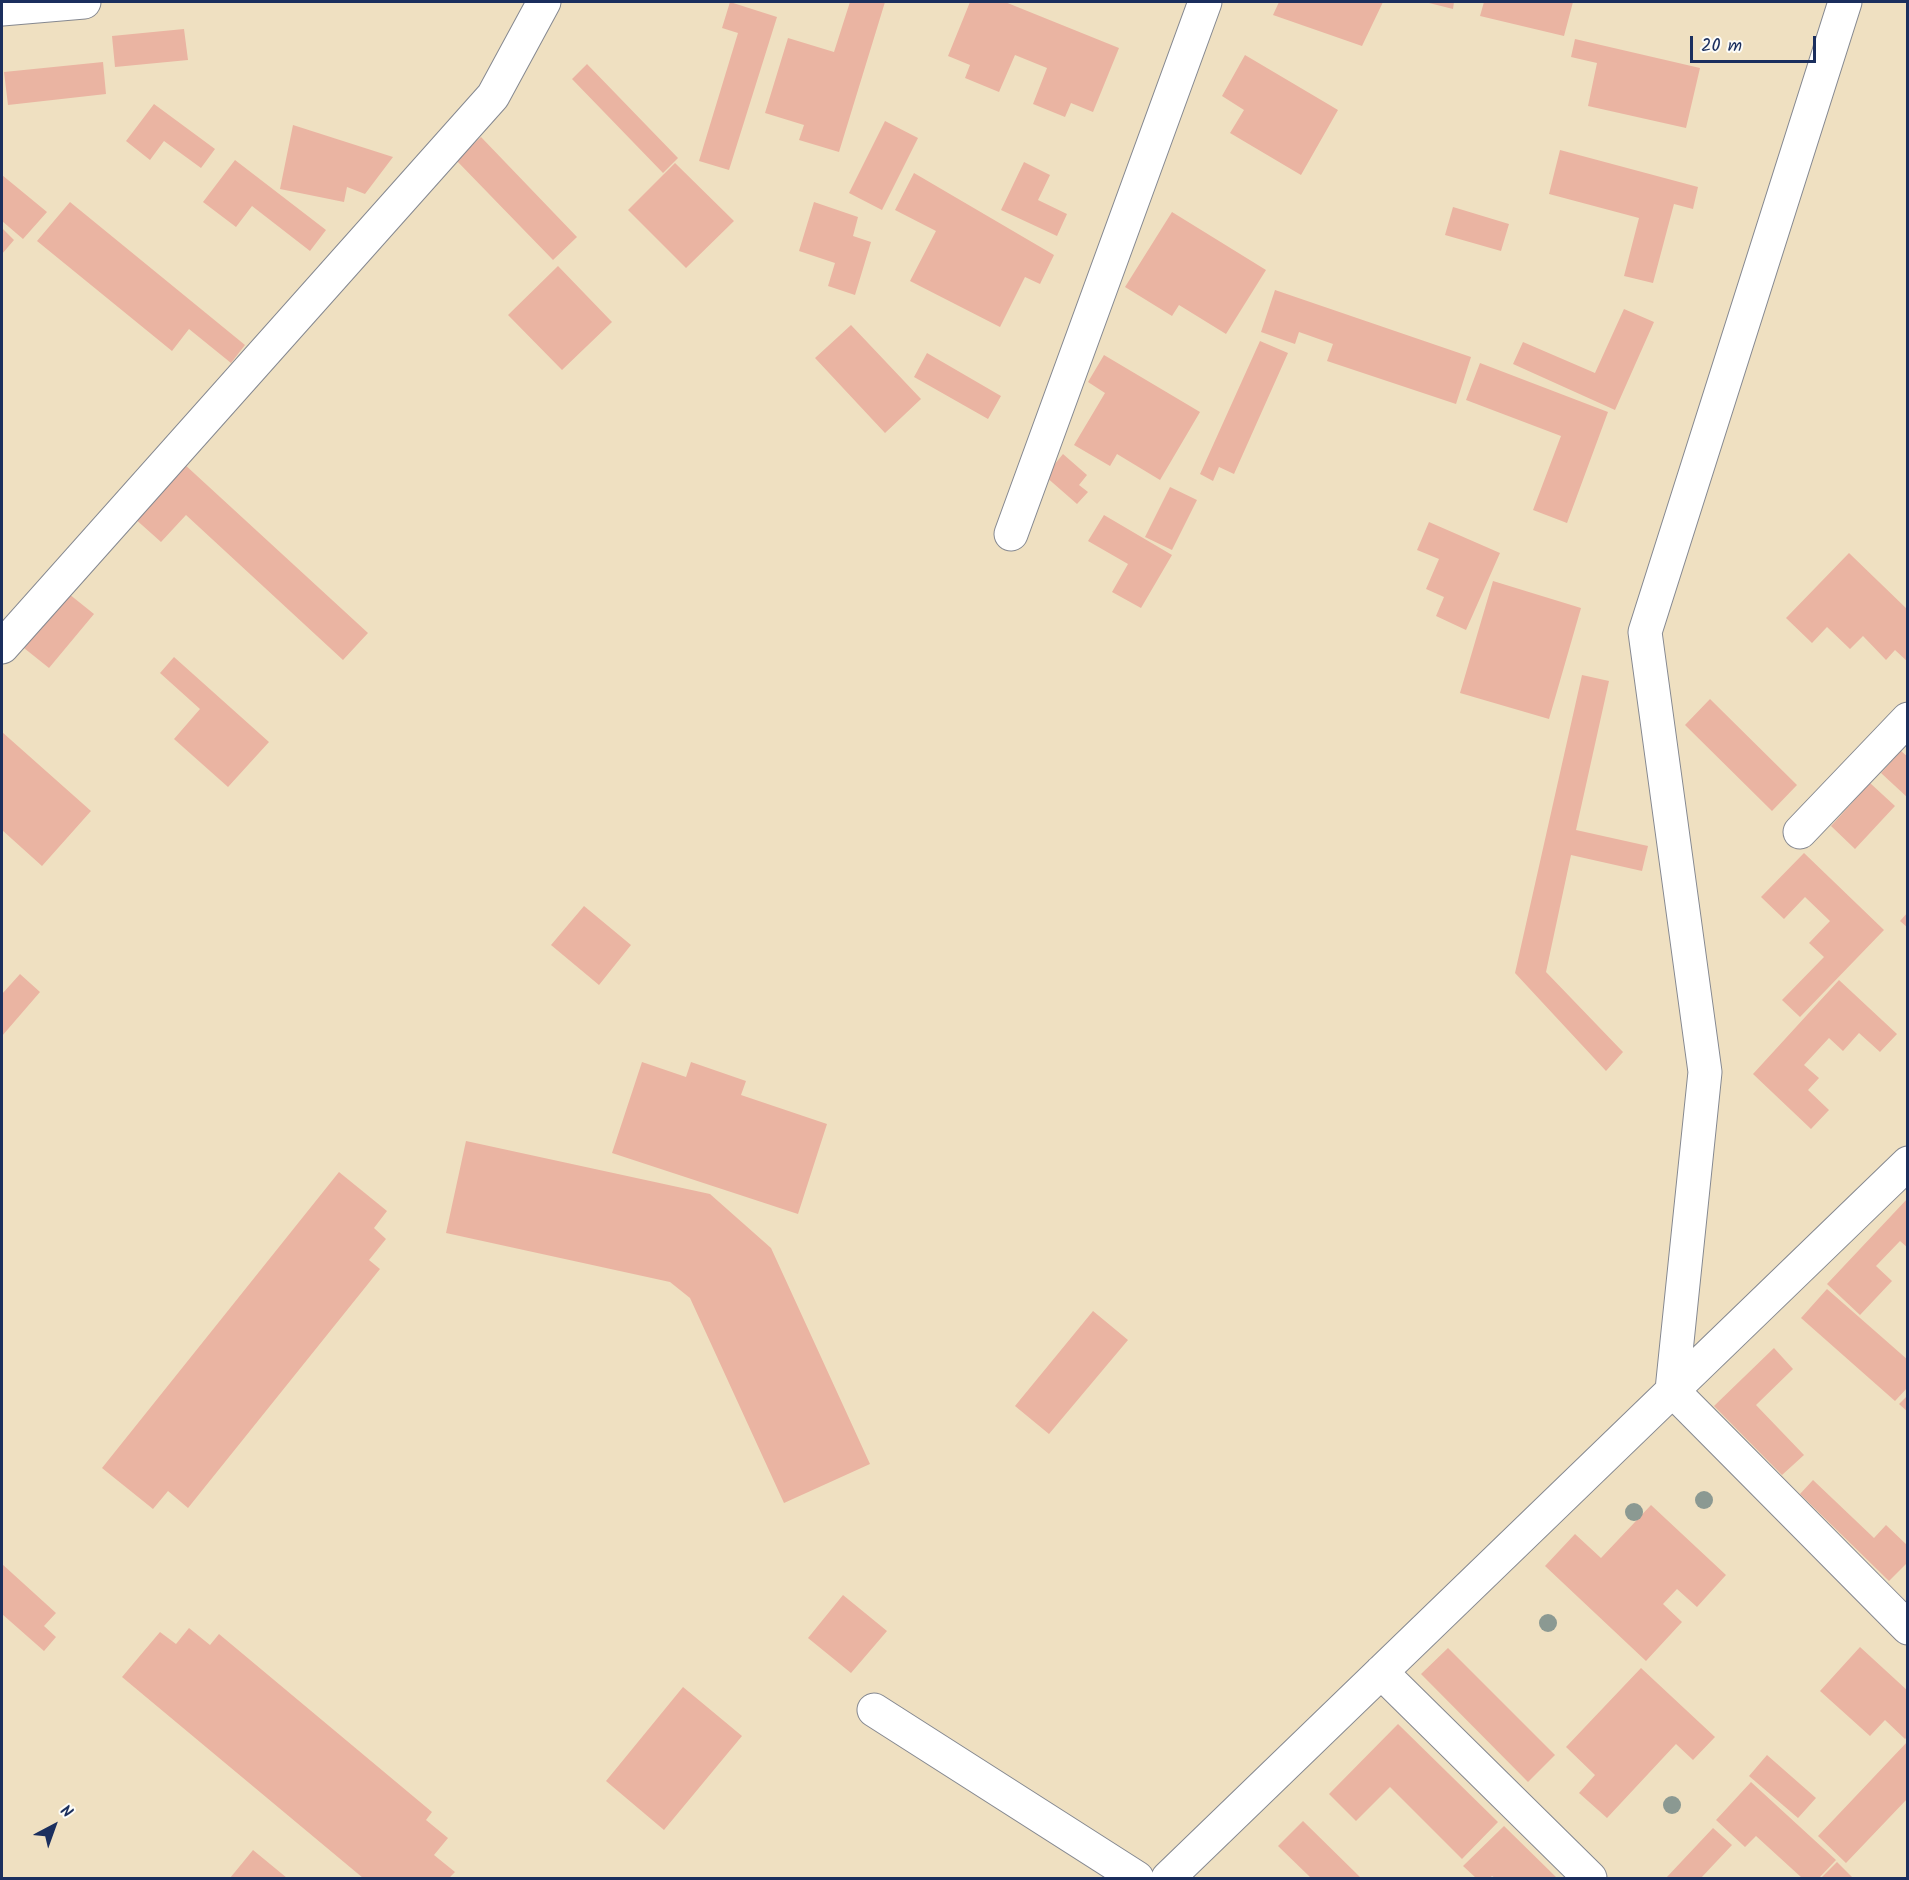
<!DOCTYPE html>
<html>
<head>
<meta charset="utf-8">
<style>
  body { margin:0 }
  #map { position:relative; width:1909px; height:1880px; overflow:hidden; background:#efe0c1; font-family:Kalam,sans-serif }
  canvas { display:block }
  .frame { position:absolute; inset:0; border:3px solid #1b2f5e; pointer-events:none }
  .north { position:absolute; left:24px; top:1796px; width:60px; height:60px; -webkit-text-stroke:4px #fdfcf7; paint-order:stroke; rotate:41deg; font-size:16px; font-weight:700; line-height:24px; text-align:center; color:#1b2f5e }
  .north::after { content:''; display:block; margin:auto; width:21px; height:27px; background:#1b2f5e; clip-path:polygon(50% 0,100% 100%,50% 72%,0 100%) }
  .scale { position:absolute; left:1690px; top:36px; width:126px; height:27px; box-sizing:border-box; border:3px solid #1b2f5e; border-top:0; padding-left:8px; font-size:18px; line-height:21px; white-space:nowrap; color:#1b2f5e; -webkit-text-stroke:4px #fdfcf7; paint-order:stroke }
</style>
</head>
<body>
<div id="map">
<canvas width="1909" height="1880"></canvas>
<div class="frame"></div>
<div class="north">N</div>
<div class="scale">20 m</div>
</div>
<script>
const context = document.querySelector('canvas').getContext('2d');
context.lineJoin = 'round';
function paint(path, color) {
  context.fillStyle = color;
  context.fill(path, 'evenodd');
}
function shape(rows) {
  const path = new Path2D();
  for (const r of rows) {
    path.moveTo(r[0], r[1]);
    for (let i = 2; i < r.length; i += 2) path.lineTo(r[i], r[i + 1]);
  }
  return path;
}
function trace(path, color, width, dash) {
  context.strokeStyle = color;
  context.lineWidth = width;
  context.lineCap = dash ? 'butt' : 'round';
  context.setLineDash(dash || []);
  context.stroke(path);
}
paint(shape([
  [730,2,777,17,729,170,699,161,738,33,722,28],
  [850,2,885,2,839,152,799,140,804,125,765,113,788,38,834,52],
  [970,2,1005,2,1119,48,1093,112,1071,103,1065,117,1033,104,1047,68,1015,55,999,92,965,78,970,65,948,56],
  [1279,2,1383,2,1362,46,1273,15],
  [1425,2,1454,2,1453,9],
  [1484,2,1573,2,1564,36,1480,16],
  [184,29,188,60,115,67,112,36],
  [1575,39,1700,68,1686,128,1588,106,1597,63,1571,57],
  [1245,55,1338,110,1301,175,1230,133,1244,110,1222,96],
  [103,62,106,94,8,105,4,72],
  [587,64,678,158,663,173,572,79],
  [154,104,215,149,201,168,164,141,150,160,126,141],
  [885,121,918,138,882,210,849,193],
  [293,125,393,157,365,194,347,187,344,202,280,189],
  [481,137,577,237,553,260,456,160],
  [1560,150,1698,187,1693,209,1674,204,1653,283,1624,276,1639,218,1549,194],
  [235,160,326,230,310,251,252,206,236,227,203,202],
  [1024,162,1050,175,1038,200,1067,214,1057,236,1001,210],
  [675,163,734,221,686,268,628,210],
  [914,173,1054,255,1040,284,1025,277,1000,327,910,281,936,231,895,210],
  [2,175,47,212,23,239,2,221],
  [70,202,245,345,231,363,189,329,172,351,37,241],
  [814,202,858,217,853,236,871,242,855,295,828,286,835,263,799,251],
  [1453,207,1509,224,1501,251,1445,235],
  [1172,212,1266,270,1226,334,1179,305,1172,316,1125,287],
  [2,228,14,240,2,254],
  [558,266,612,322,562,370,508,315],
  [1275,290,1471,357,1456,404,1327,361,1333,344,1299,332,1295,344,1261,332],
  [1624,309,1654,322,1615,410,1513,364,1523,342,1595,373],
  [851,325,921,399,885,433,815,358],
  [1260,341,1288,353,1234,474,1219,467,1213,481,1200,474],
  [927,353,1001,396,988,419,914,377],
  [1104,355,1200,412,1160,480,1117,454,1110,466,1074,445,1105,393,1088,382],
  [1480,363,1608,412,1567,523,1533,510,1561,436,1466,400],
  [1063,454,1087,475,1079,485,1088,492,1077,504,1045,476],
  [183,463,368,633,343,660,186,515,161,542,133,517],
  [1170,487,1197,500,1172,550,1145,537],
  [1104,515,1172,555,1141,608,1112,592,1128,564,1088,541],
  [1429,522,1500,553,1466,630,1436,616,1444,597,1426,589,1439,559,1417,550],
  [1849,553,1908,610,1908,662,1895,650,1886,660,1863,636,1850,649,1827,627,1812,643,1786,618],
  [1493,581,1581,608,1549,719,1460,693],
  [69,594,94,614,49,668,24,648],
  [174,657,269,742,228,787,174,739,200,709,160,673],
  [1582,675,1609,681,1576,830,1648,846,1642,871,1571,855,1546,972,1623,1052,1606,1071,1515,973],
  [1710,699,1797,785,1772,811,1685,725],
  [2,732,91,811,42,866,2,830],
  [1901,751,1908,757,1908,798,1881,773],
  [1870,783,1895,806,1855,849,1831,826],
  [1804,853,1884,930,1800,1017,1782,1000,1824,957,1809,943,1830,921,1805,897,1784,919,1761,897],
  [584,906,631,945,599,985,551,945],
  [1908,912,1908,928,1900,921],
  [20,974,40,992,2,1036,2,994],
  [1839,980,1897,1034,1880,1052,1859,1033,1843,1051,1829,1038,1804,1065,1819,1078,1808,1090,1829,1110,1811,1129,1753,1074],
  [642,1062,686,1077,691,1062,746,1081,741,1095,827,1124,798,1214,612,1153],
  [466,1141,710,1194,771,1248,870,1464,784,1503,690,1298,670,1282,446,1233],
  [339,1172,387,1211,374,1228,386,1239,369,1260,380,1269,188,1508,168,1491,153,1509,102,1468],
  [1908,1198,1908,1248,1900,1241,1876,1266,1892,1281,1860,1315,1827,1284],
  [1827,1289,1908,1360,1908,1387,1895,1401,1801,1318],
  [1093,1311,1128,1340,1049,1434,1015,1406],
  [1774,1348,1793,1369,1756,1405,1804,1455,1782,1475,1714,1406],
  [1908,1395,1908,1412,1899,1404],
  [1813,1480,1874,1538,1886,1525,1908,1546,1908,1562,1889,1581,1800,1494],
  [1651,1505,1726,1575,1697,1607,1677,1589,1663,1604,1682,1622,1646,1661,1545,1566,1575,1534,1601,1558],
  [2,1564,56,1613,44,1626,56,1637,44,1651,2,1614],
  [843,1595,887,1631,851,1673,808,1638],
  [189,1628,210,1645,219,1634,432,1812,426,1820,448,1838,434,1855,455,1872,449,1878,363,1878,122,1677,160,1632,176,1644],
  [1860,1647,1908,1691,1908,1736,1905,1739,1885,1720,1870,1736,1820,1691],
  [1448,1648,1555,1755,1528,1782,1421,1674],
  [1641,1668,1715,1737,1693,1760,1676,1744,1607,1818,1579,1793,1595,1775,1566,1747],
  [683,1687,742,1736,664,1830,606,1781],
  [1398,1724,1498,1822,1462,1859,1390,1787,1356,1821,1329,1794],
  [1908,1741,1908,1798,1846,1863,1818,1836],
  [1767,1755,1816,1798,1798,1818,1749,1776],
  [1751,1782,1836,1860,1819,1878,1802,1878,1756,1836,1745,1847,1716,1820],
  [1303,1821,1361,1878,1311,1878,1278,1846],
  [1504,1826,1557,1878,1495,1878,1492,1876,1490,1878,1476,1878,1463,1866],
  [1713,1828,1732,1845,1701,1878,1666,1878],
  [253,1850,287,1878,230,1878],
  [1837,1862,1853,1878,1821,1878]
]), '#eab4a2');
const street = shape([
  [1845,2,1645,632,1705,1072,1672,1390,1908,1628],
  [1011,534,1205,2],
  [2,647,493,96,544,2],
  [1800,832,1908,719],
  [1381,1672,1590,1878],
  [874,1710,1137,1878],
  [1168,1878,1908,1163]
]);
const highway = shape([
  [2,9,84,2]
]);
trace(street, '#858890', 35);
trace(highway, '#858890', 35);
trace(street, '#fff', 33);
trace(highway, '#fff', 33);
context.fillStyle = '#8b9992';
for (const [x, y] of [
  [1704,1500],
  [1634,1512],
  [1548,1623],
  [1672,1805]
]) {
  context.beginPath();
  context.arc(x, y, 9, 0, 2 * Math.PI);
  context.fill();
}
</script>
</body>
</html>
